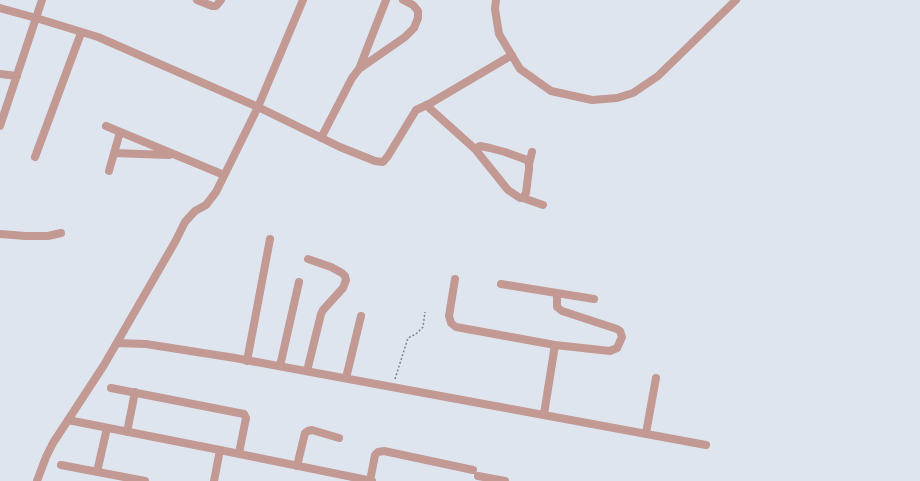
<!DOCTYPE html>
<html>
<head>
<meta charset="utf-8">
<style>
  body { margin:0 }
  canvas { display:block; background:#dee5ef }
</style>
</head>
<body>
<canvas width="920" height="481"></canvas>
<script>
const context = document.querySelector('canvas').getContext('2d');
context.lineJoin = 'round';
function shape(rows) {
  const path = new Path2D();
  for (const r of rows) {
    path.moveTo(r[0], r[1]);
    for (let i = 2; i < r.length; i += 2) path.lineTo(r[i], r[i + 1]);
  }
  return path;
}
function trace(path, color, width, dash) {
  context.strokeStyle = color;
  context.lineWidth = width;
  context.lineCap = dash ? 'butt' : 'round';
  context.setLineDash(dash || []);
  context.stroke(path);
}
trace(shape([
  [395,379,408,338,416,334,423,327,425,312]
]), '#7f848b', 1.5, [2, 2]);
trace(shape([
  [197,0,212,6,216,6,221,0],
  [303,0,258,107,340,147,375,161,383,162,388,156,416,110,429,104,512,55],
  [496,0,495,9,499,34,520,69,551,91,592,100,617,98,633,93,658,76,736,0],
  [0,8,36,18,98,37,258,107,216,192,206,205,195,211,185,222,175,242,104,365,53,443,46,457,37,481],
  [359,69,405,37,414,28,418,18,418,11,413,5,403,0],
  [0,74,17,76],
  [426,105,475,149,508,190,520,198,523,198,526,193,529,169,529,164,527,160,505,152,490,148,480,146,475,149],
  [0,126,42,0],
  [106,126,224,175],
  [321,138,352,78,359,69,386,0],
  [114,153,169,155],
  [35,157,81,33],
  [529,164,532,152],
  [109,171,120,132],
  [523,198,543,205],
  [0,234,26,236,48,236,61,233],
  [455,279,449,316,451,323,456,327,555,345],
  [501,284,594,299],
  [117,343,146,344,235,358,706,445],
  [247,361,270,239],
  [280,366,299,282],
  [307,371,321,314,323,310,343,288,346,280,345,276,342,273,331,267,308,259],
  [346,378,361,316],
  [111,388,244,414,246,418,239,453],
  [544,414,555,345,610,351,617,348,622,337,620,331,617,329,562,311,557,307,557,293],
  [68,420,220,450,372,481],
  [127,432,135,392],
  [646,433,656,378],
  [61,465,145,481],
  [297,466,305,433,308,431,312,430,339,438],
  [97,472,107,428],
  [478,476,494,479],
  [214,481,220,450],
  [370,481,375,455,378,452,384,451,473,470],
  [494,481,494,479,505,481]
]), '#c39993', 8);
</script>
</body>
</html>
